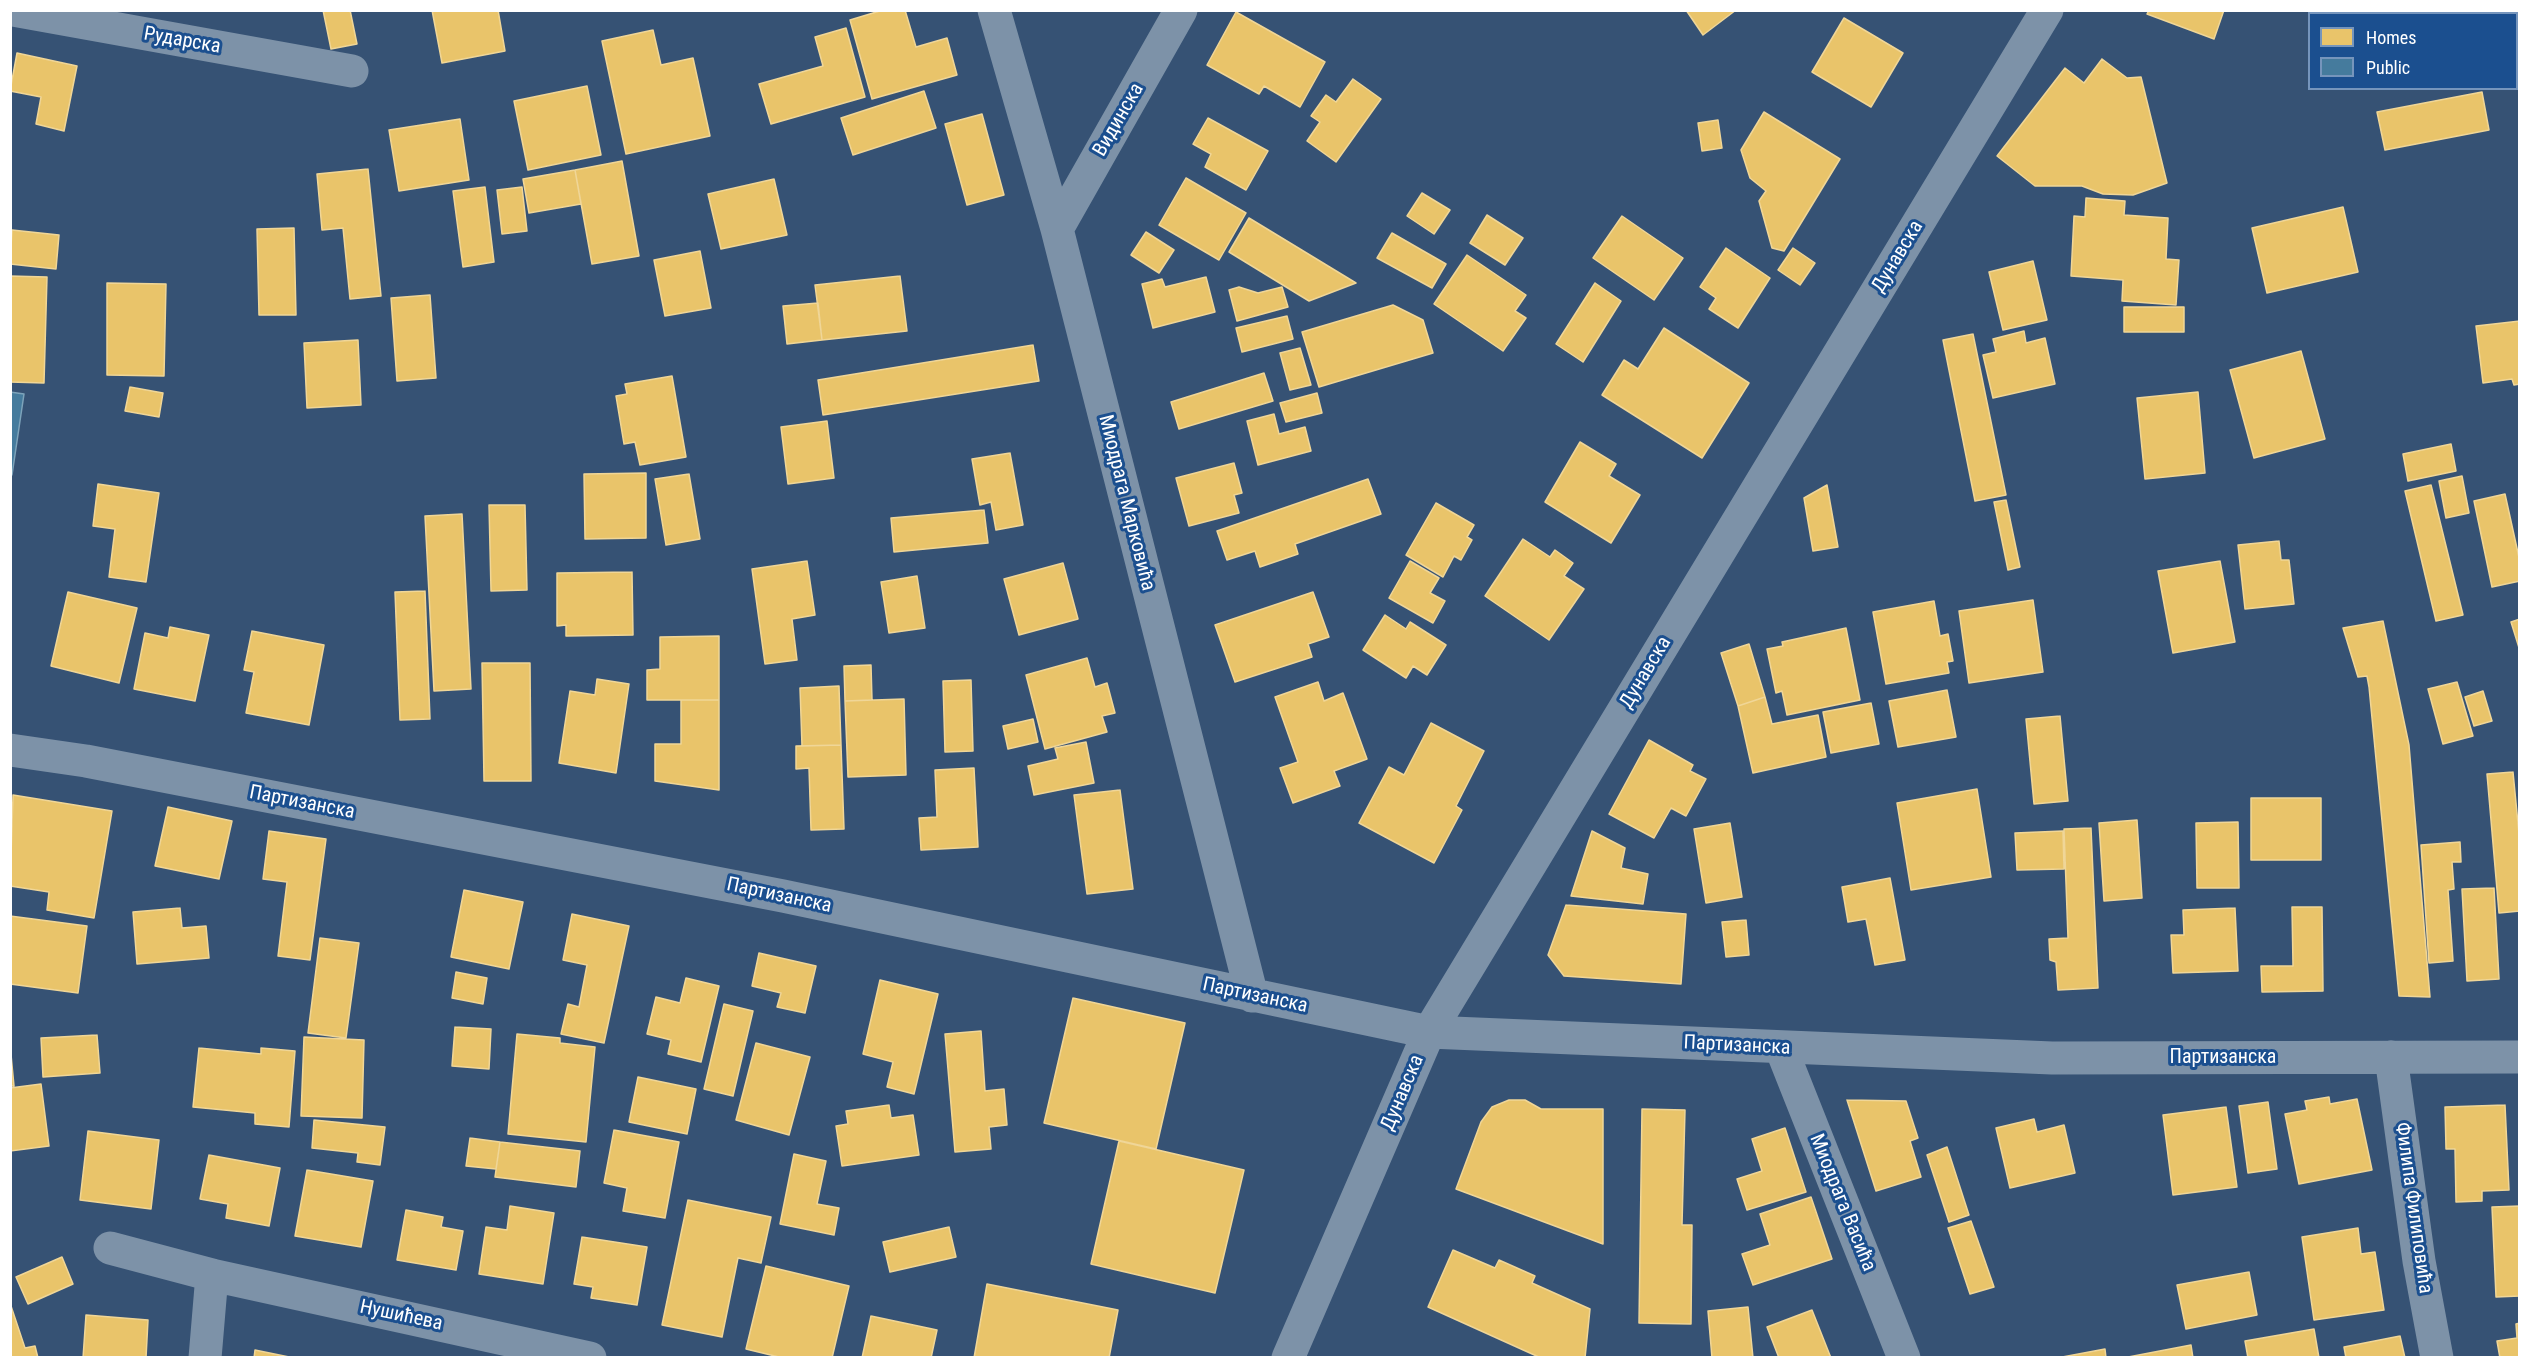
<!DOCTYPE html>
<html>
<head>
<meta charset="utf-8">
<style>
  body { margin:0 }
  #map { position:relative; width:2530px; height:1368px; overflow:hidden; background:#365274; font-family:"Roboto Condensed",sans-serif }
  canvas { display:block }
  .frame { position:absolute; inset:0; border:12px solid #fff; pointer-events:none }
  .legend { position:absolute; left:2308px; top:12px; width:210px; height:78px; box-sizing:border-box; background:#1b4f8f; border:2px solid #7695bc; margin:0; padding:8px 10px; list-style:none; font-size:18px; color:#fff }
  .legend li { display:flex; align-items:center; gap:12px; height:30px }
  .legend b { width:30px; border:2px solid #7695bc }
</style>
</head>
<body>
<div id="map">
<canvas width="2530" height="1368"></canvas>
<div class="frame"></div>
<ul class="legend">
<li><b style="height:16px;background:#e9c46a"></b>Homes</li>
<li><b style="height:16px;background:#457b9d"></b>Public</li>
</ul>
</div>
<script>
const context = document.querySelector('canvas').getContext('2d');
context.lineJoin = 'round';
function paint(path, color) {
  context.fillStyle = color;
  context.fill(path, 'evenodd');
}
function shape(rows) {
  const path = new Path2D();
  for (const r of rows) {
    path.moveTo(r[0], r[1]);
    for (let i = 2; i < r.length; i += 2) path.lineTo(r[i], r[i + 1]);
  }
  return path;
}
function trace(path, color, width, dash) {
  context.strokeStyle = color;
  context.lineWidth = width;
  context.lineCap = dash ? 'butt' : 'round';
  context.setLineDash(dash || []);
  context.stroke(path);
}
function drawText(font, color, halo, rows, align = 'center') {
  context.font = font + ' "Roboto Condensed",sans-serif';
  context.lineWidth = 6;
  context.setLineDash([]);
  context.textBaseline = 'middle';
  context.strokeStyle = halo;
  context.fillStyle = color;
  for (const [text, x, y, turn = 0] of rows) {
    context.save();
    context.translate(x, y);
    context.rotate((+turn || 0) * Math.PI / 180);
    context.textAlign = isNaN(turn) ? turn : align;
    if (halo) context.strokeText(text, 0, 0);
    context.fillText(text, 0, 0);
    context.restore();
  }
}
const homes = shape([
  [323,10,350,10,357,44,331,49,323,10],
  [432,10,498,10,505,51,442,63,432,10],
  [883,10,905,10,916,47,947,38,957,75,872,99,850,20,883,10],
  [1686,10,1736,10,1703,35,1686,10],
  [2149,10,2224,10,2214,39,2147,14,2149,10],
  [2457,10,2520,10,2520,14,2457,14,2457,10],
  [1236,12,1325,62,1300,107,1264,86,1259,94,1207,65,1236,12],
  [1844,18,1903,53,1871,107,1812,72,1844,18],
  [846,28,865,97,771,124,759,84,823,66,815,37,846,28],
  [653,30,661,65,693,58,710,136,626,154,602,41,653,30],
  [17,53,77,66,64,131,36,124,41,97,10,91,17,53],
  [2102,59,2127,78,2141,77,2167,183,2133,195,2103,194,2082,186,2035,186,1997,156,2065,68,2084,83,2102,59],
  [1353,79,1381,99,1336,162,1307,141,1320,122,1311,116,1326,95,1336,102,1353,79],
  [587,86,601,155,528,170,514,101,587,86],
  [924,91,936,128,853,155,841,118,924,91],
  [2482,92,2489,130,2385,150,2377,112,2482,92],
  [1764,112,1840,159,1784,251,1772,248,1759,201,1766,191,1750,178,1741,150,1764,112],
  [982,114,1004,195,967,205,945,124,982,114],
  [1208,118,1268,151,1246,190,1205,167,1211,154,1193,144,1208,118],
  [460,119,469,180,399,191,389,130,460,119],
  [1718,120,1722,148,1702,151,1698,123,1718,120],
  [622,161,639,256,592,264,575,170,622,161],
  [368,169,381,296,350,299,343,228,322,230,317,174,368,169],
  [575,170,581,204,529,213,523,179,575,170],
  [1186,178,1246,213,1219,260,1159,225,1186,178],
  [774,179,787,235,721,249,708,194,774,179],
  [485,187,494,262,463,267,453,191,485,187],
  [522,187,527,231,502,234,497,190,522,187],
  [1422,193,1450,210,1434,234,1407,216,1422,193],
  [2086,198,2125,201,2124,215,2168,218,2166,259,2179,260,2176,305,2122,301,2123,280,2071,276,2074,216,2085,217,2086,198],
  [2343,207,2358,272,2267,293,2252,228,2343,207],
  [1487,215,1523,238,1505,265,1470,243,1487,215],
  [1622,216,1683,258,1654,300,1593,258,1622,216],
  [1249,218,1356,283,1309,301,1229,252,1249,218],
  [294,228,296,315,259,315,257,229,294,228],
  [12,230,59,235,56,269,10,264,12,230],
  [1146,232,1174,250,1159,273,1131,255,1146,232],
  [1392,233,1446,264,1432,288,1377,258,1392,233],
  [1726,248,1770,278,1738,328,1709,309,1716,298,1700,287,1726,248],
  [1793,248,1815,263,1800,285,1778,270,1793,248],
  [700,251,711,308,665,316,654,260,700,251],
  [1467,255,1526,295,1515,311,1526,318,1503,351,1434,304,1467,255],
  [2033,261,2047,320,2003,330,1989,272,2033,261],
  [10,276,47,277,44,383,10,382,10,276],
  [900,276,907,331,822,340,815,285,900,276],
  [1206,277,1215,312,1153,328,1142,284,1162,279,1165,287,1206,277],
  [107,283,166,284,164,376,107,375,107,283],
  [1595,283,1621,301,1583,362,1556,344,1595,283],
  [1239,287,1258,293,1282,287,1288,307,1237,321,1229,290,1239,287],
  [430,295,436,378,397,381,391,298,430,295],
  [818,303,822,340,787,344,783,306,818,303],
  [1393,305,1423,320,1433,353,1319,387,1302,332,1393,305],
  [2124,307,2184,307,2184,332,2124,332,2124,307],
  [1287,316,1293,339,1242,352,1236,328,1287,316],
  [2520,321,2520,384,2514,385,2512,379,2483,383,2476,326,2520,321],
  [1664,328,1749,383,1702,458,1602,395,1624,360,1638,369,1664,328],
  [2024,331,2026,343,2045,338,2055,384,1993,398,1983,355,1996,352,1993,339,2024,331],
  [1973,334,2006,495,1975,501,1943,340,1973,334],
  [358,340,361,405,307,408,304,343,358,340],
  [1033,345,1039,381,823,415,818,380,1033,345],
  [1300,348,1311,385,1290,390,1280,353,1300,348],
  [2301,351,2325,439,2254,458,2230,370,2301,351],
  [1264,373,1273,401,1179,429,1171,402,1264,373],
  [672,376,686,457,640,465,635,442,624,444,616,396,627,394,625,384,672,376],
  [130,387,163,393,159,417,125,411,130,387],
  [2198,392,2205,473,2145,479,2137,398,2198,392],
  [1317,393,1322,413,1286,422,1280,403,1317,393],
  [1274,414,1279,434,1305,427,1311,451,1258,465,1247,421,1274,414],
  [827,421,834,478,788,484,781,427,827,421],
  [1580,442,1616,464,1609,476,1640,495,1611,543,1545,502,1580,442],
  [2451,444,2456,471,2408,481,2403,454,2451,444],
  [1010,453,1023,525,996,530,991,502,980,505,972,459,1010,453],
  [1234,463,1242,493,1234,495,1239,513,1189,526,1176,478,1234,463],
  [646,473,646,538,585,539,584,474,646,473],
  [689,474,700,539,666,545,655,479,689,474],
  [2462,476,2469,513,2446,518,2439,481,2462,476],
  [1368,479,1381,514,1295,544,1298,554,1260,567,1255,551,1227,560,1217,531,1368,479],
  [98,484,159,493,146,582,109,577,115,529,93,526,98,484],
  [1827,485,1838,547,1813,551,1804,498,1827,485],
  [2431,485,2463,615,2436,621,2405,491,2431,485],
  [2505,494,2520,562,2520,581,2492,587,2474,501,2505,494],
  [2006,500,2020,567,2008,570,1994,502,2006,500],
  [1436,503,1474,525,1467,537,1472,540,1461,560,1454,556,1443,577,1406,555,1436,503],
  [489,505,525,505,527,590,491,591,489,505],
  [984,510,988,543,894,552,891,518,984,510],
  [462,514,471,689,434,691,425,516,462,514],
  [1523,539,1550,557,1555,550,1573,563,1564,576,1584,589,1549,640,1485,596,1523,539],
  [2279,541,2281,560,2289,560,2294,604,2245,609,2238,545,2279,541],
  [807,561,815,615,792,619,797,660,765,664,752,569,807,561],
  [1410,561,1439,578,1430,593,1445,601,1433,623,1389,598,1410,561],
  [2220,561,2235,642,2173,653,2158,571,2220,561],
  [1063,563,1078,619,1019,635,1004,579,1063,563],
  [632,572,633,635,566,636,566,625,557,626,557,573,632,572],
  [917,576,925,628,889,633,881,582,917,576],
  [425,591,430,719,400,720,395,592,425,591],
  [68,592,137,608,119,683,51,666,68,592],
  [1313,592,1329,637,1308,644,1312,657,1235,682,1215,625,1313,592],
  [2033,600,2043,672,1969,683,1959,611,2033,600],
  [1934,601,1940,636,1948,634,1953,661,1947,662,1949,673,1886,684,1873,612,1934,601],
  [1385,615,1406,629,1410,622,1446,645,1427,675,1413,666,1406,678,1363,650,1385,615],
  [2520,619,2520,651,2511,622,2520,619],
  [2383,621,2409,745,2430,997,2399,996,2369,687,2367,676,2358,677,2343,628,2383,621],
  [170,627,209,635,195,701,134,689,145,633,168,638,170,627],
  [1846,628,1860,700,1787,715,1782,691,1776,693,1767,649,1783,646,1782,642,1846,628],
  [252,631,324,645,309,725,246,713,254,672,244,670,252,631],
  [719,636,719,700,647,700,647,670,660,669,660,637,719,636],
  [1749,644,1765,697,1738,706,1721,653,1749,644],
  [1087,658,1095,687,1107,683,1115,713,1102,716,1107,732,1045,749,1026,675,1087,658],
  [482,663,530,663,531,781,484,781,482,663],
  [871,665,872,700,845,701,844,666,871,665],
  [597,679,629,684,616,773,559,763,570,691,595,695,597,679],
  [971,680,973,751,945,752,943,681,971,680],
  [1318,682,1324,701,1343,693,1367,759,1334,771,1340,786,1293,803,1280,768,1298,762,1275,697,1318,682],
  [2457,682,2473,736,2443,744,2428,689,2457,682],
  [839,686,841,745,802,746,800,688,839,686],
  [1947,690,1956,737,1898,747,1889,701,1947,690],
  [2483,691,2492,721,2474,726,2465,697,2483,691],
  [1765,697,1772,724,1818,715,1826,757,1753,773,1738,706,1765,697],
  [904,699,906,775,848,777,845,701,904,699],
  [681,700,719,700,719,790,655,781,655,744,681,744,681,700],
  [1871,703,1879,744,1831,753,1823,712,1871,703],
  [2060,716,2068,801,2034,804,2026,719,2060,716],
  [1033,719,1038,742,1008,749,1003,726,1033,719],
  [1431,723,1484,751,1456,806,1462,810,1434,863,1359,823,1389,767,1404,775,1431,723],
  [1649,740,1693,765,1690,771,1706,779,1686,816,1671,808,1654,838,1609,814,1649,740],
  [1086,742,1094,783,1034,795,1028,766,1058,759,1055,748,1086,742],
  [841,745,844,829,811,830,809,768,796,769,796,746,841,745],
  [974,768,978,847,921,850,919,818,937,817,935,770,974,768],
  [2513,772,2520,844,2520,911,2499,913,2487,774,2513,772],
  [1977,789,1991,877,1911,890,1897,803,1977,789],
  [1120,790,1133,889,1087,894,1074,795,1120,790],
  [13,795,112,811,94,918,47,910,49,892,10,886,13,795],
  [2251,798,2321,798,2321,860,2251,860,2251,798],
  [168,807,232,821,219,879,155,866,168,807],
  [2137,820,2142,898,2104,901,2099,823,2137,820],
  [2238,822,2239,888,2197,888,2196,823,2238,822],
  [1730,823,1742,897,1706,903,1694,829,1730,823],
  [2091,828,2098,988,2058,990,2056,962,2050,960,2049,939,2068,938,2064,829,2091,828],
  [269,831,326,839,310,960,278,956,287,882,263,879,269,831],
  [1592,831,1625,848,1621,868,1648,874,1643,904,1571,896,1592,831],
  [2063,831,2064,869,2017,870,2015,833,2063,831],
  [2460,842,2461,862,2452,862,2454,889,2448,890,2453,961,2429,963,2421,845,2460,842],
  [1890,878,1905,960,1875,965,1866,919,1848,922,1842,887,1890,878],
  [2494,888,2499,979,2467,981,2462,889,2494,888],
  [464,890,523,902,509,969,451,957,464,890],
  [1566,905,1686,914,1681,984,1564,976,1548,955,1566,905],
  [2292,907,2322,907,2323,991,2262,992,2261,966,2293,966,2292,907],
  [180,908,182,928,206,926,209,958,137,964,133,912,180,908],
  [2235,908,2238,971,2173,973,2171,935,2184,935,2183,910,2235,908],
  [572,914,629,926,604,1043,561,1034,568,1004,579,1007,587,965,563,960,572,914],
  [10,916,87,926,78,993,10,984,10,916],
  [1746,920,1749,955,1726,957,1722,922,1746,920],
  [320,938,359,943,346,1038,308,1033,320,938],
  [759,953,816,966,805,1013,777,1007,781,993,752,986,759,953],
  [456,972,487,978,483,1004,452,998,456,972],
  [686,978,719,986,701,1062,668,1054,671,1040,647,1034,656,997,680,1003,686,978],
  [880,980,938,994,914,1094,887,1087,893,1062,863,1054,880,980],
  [1073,998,1185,1023,1156,1149,1044,1123,1073,998],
  [724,1004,753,1011,733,1096,704,1089,724,1004],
  [455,1027,491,1029,489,1069,452,1066,455,1027],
  [981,1031,985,1091,1004,1089,1007,1125,989,1127,991,1149,955,1152,945,1034,981,1031],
  [517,1034,560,1038,560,1043,595,1047,586,1142,508,1134,517,1034],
  [97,1035,100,1073,43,1077,41,1038,97,1035],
  [304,1037,364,1040,362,1118,301,1116,304,1037],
  [756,1043,810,1057,789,1135,736,1120,756,1043],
  [10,1044,14,1086,10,1086,10,1044],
  [199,1048,261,1054,261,1048,295,1051,289,1127,255,1124,255,1113,193,1107,199,1048],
  [638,1077,696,1089,687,1134,629,1122,638,1077],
  [41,1084,49,1146,10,1151,10,1088,41,1084],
  [2329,1097,2330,1104,2357,1099,2372,1170,2299,1184,2285,1114,2307,1110,2305,1101,2329,1097],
  [1509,1100,1525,1100,1541,1109,1603,1109,1603,1244,1456,1189,1481,1122,1492,1107,1509,1100],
  [1847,1100,1906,1101,1918,1138,1910,1141,1921,1177,1876,1191,1847,1100],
  [2268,1102,2277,1169,2248,1173,2239,1106,2268,1102],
  [889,1105,891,1118,913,1115,919,1155,842,1166,836,1126,848,1124,846,1111,889,1105],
  [2505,1105,2509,1190,2482,1191,2482,1201,2456,1202,2455,1149,2446,1149,2445,1107,2505,1105],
  [2226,1107,2237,1187,2173,1195,2163,1115,2226,1107],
  [1642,1109,1685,1110,1682,1225,1692,1225,1691,1324,1639,1323,1642,1109],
  [2034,1119,2037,1132,2064,1125,2075,1173,2010,1188,1996,1128,2034,1119],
  [314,1120,385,1127,380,1165,357,1162,358,1153,312,1148,314,1120],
  [1785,1128,1806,1192,1747,1210,1737,1179,1762,1171,1752,1139,1785,1128],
  [614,1130,679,1142,665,1218,623,1211,627,1188,604,1183,614,1130],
  [88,1131,159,1140,151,1209,80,1200,88,1131],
  [470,1138,500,1142,496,1169,466,1166,470,1138],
  [1119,1141,1244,1170,1215,1293,1091,1264,1119,1141],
  [500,1142,580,1151,576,1187,495,1177,500,1142],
  [1947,1147,1969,1215,1949,1222,1927,1155,1947,1147],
  [794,1154,826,1161,817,1204,839,1208,834,1235,780,1224,794,1154],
  [209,1155,280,1168,269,1226,226,1218,228,1204,200,1199,209,1155],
  [307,1170,373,1181,361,1247,295,1236,307,1170],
  [1811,1197,1832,1259,1753,1285,1742,1254,1770,1245,1760,1214,1811,1197],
  [688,1200,771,1217,761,1263,738,1258,722,1337,662,1325,688,1200],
  [510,1206,554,1213,543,1284,479,1274,486,1227,507,1230,510,1206],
  [2520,1206,2520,1296,2496,1297,2492,1207,2520,1206],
  [406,1210,443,1217,441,1227,463,1231,456,1270,397,1260,406,1210],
  [1971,1221,1994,1287,1970,1294,1948,1228,1971,1221],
  [949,1227,956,1257,890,1272,883,1242,949,1227],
  [2358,1228,2361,1254,2375,1252,2384,1310,2314,1320,2302,1237,2358,1228],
  [582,1237,647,1247,637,1305,591,1298,593,1287,574,1284,582,1237],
  [1453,1250,1495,1268,1499,1260,1535,1276,1532,1283,1590,1309,1585,1358,1541,1358,1428,1307,1453,1250],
  [62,1257,73,1284,28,1304,16,1277,62,1257],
  [766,1266,849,1286,832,1358,783,1358,746,1349,766,1266],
  [2249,1272,2257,1315,2186,1329,2177,1285,2249,1272],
  [987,1284,1118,1310,1109,1358,974,1358,987,1284],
  [10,1303,25,1348,35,1346,38,1358,10,1358,10,1303],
  [1748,1307,1753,1358,1712,1358,1708,1311,1748,1307],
  [1812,1310,1831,1358,1779,1358,1767,1327,1812,1310],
  [86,1315,148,1320,146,1358,83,1358,86,1315],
  [871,1316,937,1330,931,1358,862,1358,871,1316],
  [2520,1323,2520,1358,2500,1358,2497,1341,2517,1338,2516,1324,2520,1323],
  [2314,1329,2319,1358,2248,1358,2245,1341,2314,1329],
  [2400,1336,2405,1358,2346,1358,2344,1347,2400,1336],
  [2191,1345,2193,1358,2123,1358,2191,1345],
  [2105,1349,2106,1358,2057,1358,2105,1349],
  [255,1350,294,1358,254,1358,255,1350]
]);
paint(homes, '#e9c46a');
trace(homes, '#f0d697', 1.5);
const public = shape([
  [10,392,24,394,12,475,10,475,10,392]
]);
paint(public, '#457b9d');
trace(public, '#7da3ba', 1.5);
trace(shape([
  [13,10,352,71],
  [994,10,1057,229,1252,996],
  [1057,229,1181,10],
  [10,750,86,761,783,896,1429,1032,2052,1058,2520,1057],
  [1781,1048,1904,1358],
  [2391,1057,2419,1261,2437,1358],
  [110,1248,212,1275,590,1358],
  [205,1358,212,1275],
  [1288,1358,1429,1032,2047,10]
]), '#7d92a8', 33);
drawText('20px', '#fff', '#1b4f8f', [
  ["Рударска",182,41,10],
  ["Видинска",1119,120,-60],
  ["Дунавска",1898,257,-59],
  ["Миодрага Марковића",1126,503,76],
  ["Дунавска",1646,673,-59],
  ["Партизанска",302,803,11],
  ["Партизанска",779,896,12],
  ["Партизанска",1255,996,12],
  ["Партизанска",1737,1046,3],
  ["Партизанска",2223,1058],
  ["Дунавска",1403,1093,-67],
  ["Миодрага Васића",1842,1203,68],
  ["Филипа Филиповића",2413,1208,82],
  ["Нушићева",401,1316,12]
]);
</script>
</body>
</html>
